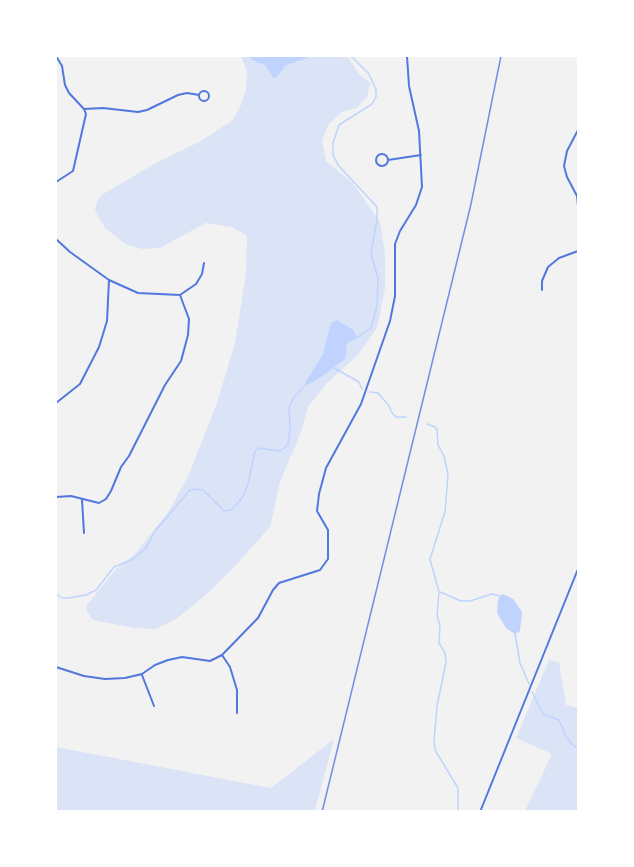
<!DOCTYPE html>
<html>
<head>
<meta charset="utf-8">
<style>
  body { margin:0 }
  #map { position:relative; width:634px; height:867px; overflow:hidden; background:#f2f2f2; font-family:"PT Sans",sans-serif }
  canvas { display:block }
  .frame { position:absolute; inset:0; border:57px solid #fff; pointer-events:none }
</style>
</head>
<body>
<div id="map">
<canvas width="634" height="867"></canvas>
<div class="frame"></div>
</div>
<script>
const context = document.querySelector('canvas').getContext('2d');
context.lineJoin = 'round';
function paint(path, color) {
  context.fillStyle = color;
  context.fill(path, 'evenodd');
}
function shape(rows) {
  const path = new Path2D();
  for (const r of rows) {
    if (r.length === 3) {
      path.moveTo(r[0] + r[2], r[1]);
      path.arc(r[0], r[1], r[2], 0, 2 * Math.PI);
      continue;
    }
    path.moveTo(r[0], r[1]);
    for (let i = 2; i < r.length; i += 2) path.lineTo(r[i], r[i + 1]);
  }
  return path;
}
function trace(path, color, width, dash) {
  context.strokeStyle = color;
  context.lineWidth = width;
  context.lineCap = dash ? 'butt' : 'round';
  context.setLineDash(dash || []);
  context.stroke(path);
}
paint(shape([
  [241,56,347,56,359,74,370,83,367,97,357,108,342,112,328,125,322,141,326,161,353,183,380,222,385,253,385,288,377,328,357,356,328,382,308,407,301,432,280,482,270,527,236,565,207,594,176,619,156,629,135,628,93,620,87,612,87,605,116,569,136,553,169,511,189,474,217,403,235,343,246,273,247,236,232,227,206,223,160,248,143,249,127,245,105,228,95,211,97,201,103,194,156,163,201,141,233,120,241,105,246,89,247,71],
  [549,660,559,662,566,705,578,708,578,811,525,811,552,754,516,738],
  [334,739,315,811,56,811,56,747,271,788]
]), '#dbe4f7');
paint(shape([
  [248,56,312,56,285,66,277,77,273,78,266,66,252,60],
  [337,320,352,329,358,338,347,343,345,359,321,377,304,387,305,383,323,354,331,323],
  [503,594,513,599,522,612,520,631,515,634,506,628,497,613,498,600,500,596]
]), '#bfd3fe');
trace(shape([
  [351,56,369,74,376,90,376,97,372,104,339,125,333,143,333,155,338,165,377,207,377,219,371,254,378,278,377,306,371,328,358,337],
  [334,368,359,382,362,389],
  [370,392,378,393,389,406,392,413,396,417,406,417],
  [427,424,435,427,437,430,438,445,444,456,448,474,445,512,430,559,439,592,437,616,440,625,439,643,445,653,446,662,437,706,434,741,435,750,458,788,458,812],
  [440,592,461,601,470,601,492,594,500,596],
  [56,594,62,598,68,598,86,595,96,590,114,567,133,559,146,548,155,531,190,490,195,489,203,490,224,511,231,510,235,506,242,498,248,484,255,451,259,448,280,451,288,445,290,429,289,407,295,396,304,387],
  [515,634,520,663,529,684],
  [532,692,543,714,559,720,566,737,573,745,578,748]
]), '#bfd3fe', 1.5);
trace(shape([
  [204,96,5],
  [84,109,103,108,138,112,147,110,178,95,187,93,199,95],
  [578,130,567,151,564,166,567,177,577,196,578,206],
  [382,160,6],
  [388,160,421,155],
  [56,182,73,171,86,114,84,109,69,93,65,85,62,66,56,56],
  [56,239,70,252,109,280,138,293,180,295],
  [542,290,542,281,548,267,559,258,578,251],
  [180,295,196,284,202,274,204,263],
  [56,403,80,384,99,347,107,321,109,280],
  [56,497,71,496,99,503,106,499,111,491,121,467,129,456,165,385,181,361,188,335,189,319,180,295],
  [82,500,84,533],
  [222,655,230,667,237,690,237,713],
  [56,667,84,676,105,679,125,678,142,674,155,665,168,660,182,657,210,661,222,655,258,618,273,590,279,583,320,570,328,559,328,530,317,511,319,494,326,468,361,404,390,321,395,296,395,244,400,231,416,205,422,187,419,131,409,86,407,56],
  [142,675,154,706],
  [480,812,578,569]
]), '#5277de', 2);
trace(shape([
  [322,812,471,204,501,56]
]), '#7290e2', 1.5);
</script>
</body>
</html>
